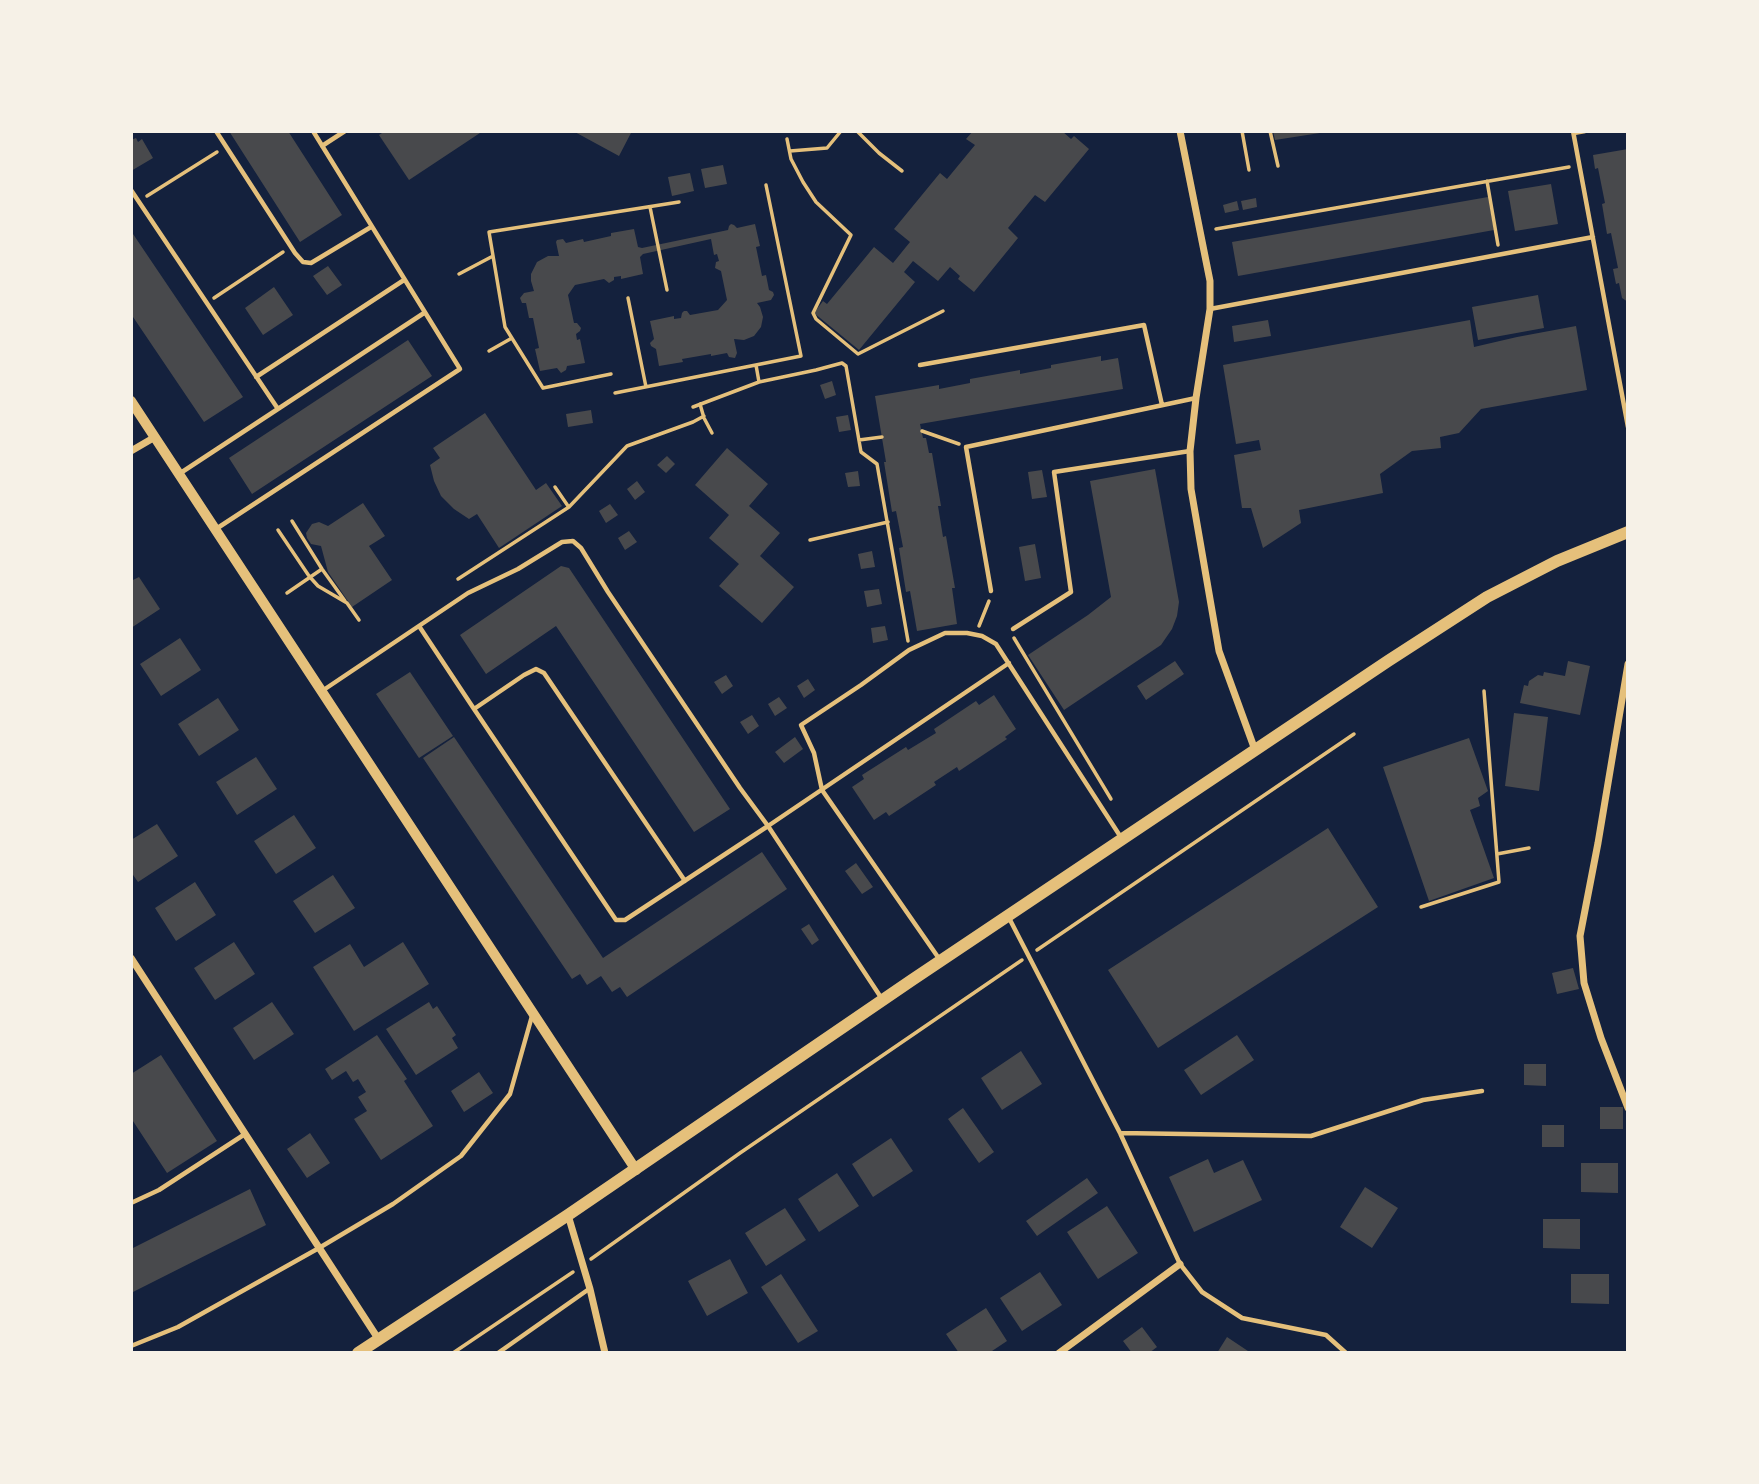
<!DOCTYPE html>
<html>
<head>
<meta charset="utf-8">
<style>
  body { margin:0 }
  #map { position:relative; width:1759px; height:1484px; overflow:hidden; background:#14213d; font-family:Roboto,sans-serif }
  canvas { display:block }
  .frame { position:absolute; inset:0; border:133px solid #f6f1e7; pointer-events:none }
</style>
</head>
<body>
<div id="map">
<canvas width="1759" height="1484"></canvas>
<div class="frame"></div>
</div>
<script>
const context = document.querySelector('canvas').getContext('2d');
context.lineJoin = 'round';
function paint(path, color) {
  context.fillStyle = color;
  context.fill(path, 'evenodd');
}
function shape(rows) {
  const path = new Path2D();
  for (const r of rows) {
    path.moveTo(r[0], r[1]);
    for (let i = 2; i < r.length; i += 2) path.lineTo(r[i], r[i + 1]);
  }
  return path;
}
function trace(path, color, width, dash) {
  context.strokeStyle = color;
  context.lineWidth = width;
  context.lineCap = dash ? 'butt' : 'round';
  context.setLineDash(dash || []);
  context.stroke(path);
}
paint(shape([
  [229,131,288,131,342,215,300,242],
  [385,131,483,131,409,180,379,135],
  [573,131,632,131,619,156],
  [973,131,1062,131,1071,139,1074,136,1089,149,1045,202,1035,195,1008,228,1018,238,974,292,958,279,960,276,950,267,938,281,913,261,904,272,915,282,859,350,814,313,823,301,827,304,874,247,893,263,910,242,894,229,940,173,947,179,975,145,966,139],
  [1273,131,1320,131,1320,133,1275,140],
  [136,138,138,142,142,139,153,158,131,171,131,140],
  [1628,149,1628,302,1622,298,1619,283,1616,284,1613,269,1618,268,1611,233,1607,234,1602,204,1605,203,1598,168,1595,169,1593,155],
  [723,165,727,184,705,188,701,169],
  [690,173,694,191,672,196,668,177],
  [1551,184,1558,224,1515,231,1508,191],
  [1488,197,1494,230,1238,276,1232,242],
  [1256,198,1257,207,1243,210,1241,201],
  [1237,201,1239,210,1225,213,1223,205],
  [731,224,734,225,737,228,755,224,760,246,756,247,762,276,766,275,769,290,773,292,774,295,771,300,757,303,760,307,763,317,761,327,754,336,744,340,734,339,737,353,735,358,729,357,727,353,711,356,711,354,682,359,683,362,659,366,656,349,651,346,650,343,654,339,650,321,674,316,674,319,681,318,682,313,684,311,687,311,690,315,718,310,727,300,721,271,715,268,716,262,719,261,717,254,714,255,711,239,643,254,640,257,643,274,621,279,621,276,614,277,614,280,609,283,604,279,575,285,568,295,574,323,577,323,581,328,580,331,576,334,577,340,580,339,585,363,567,366,566,370,561,373,557,368,540,371,535,349,539,348,533,318,529,318,526,303,522,303,520,298,524,293,534,291,531,281,531,274,537,262,548,256,559,256,556,242,557,240,563,239,566,243,583,239,584,242,611,236,611,233,634,229,638,247,642,248,728,230,729,226],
  [131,231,243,397,204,422,131,314],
  [328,266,342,285,327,295,313,276],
  [274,287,293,315,263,335,245,308],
  [1538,295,1544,328,1478,340,1472,307],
  [1268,320,1271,336,1234,342,1232,326],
  [1470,320,1474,347,1517,337,1576,326,1587,390,1481,409,1459,433,1440,437,1441,448,1412,451,1380,474,1383,493,1299,510,1301,523,1263,548,1251,508,1242,508,1234,455,1261,450,1259,440,1236,444,1223,365],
  [408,340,432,376,252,494,229,458],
  [1101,356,1101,361,1118,358,1123,389,920,424,923,438,926,438,929,453,932,453,941,506,938,506,943,537,946,536,955,588,952,588,957,624,917,631,910,591,906,592,899,548,903,547,896,511,892,512,884,462,886,462,875,396,939,385,939,389,970,383,970,379,1020,370,1020,374,1051,368,1051,365],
  [832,381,836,395,825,399,820,385],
  [591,410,593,423,568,427,566,414],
  [485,413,536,490,546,483,562,506,499,548,477,514,469,519,454,509,441,496,434,481,430,465,440,458,433,448],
  [848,415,851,430,839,432,836,417],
  [727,448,768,484,749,506,780,533,760,556,794,587,762,623,719,586,739,564,709,538,729,515,695,485],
  [667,456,675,464,666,473,657,465],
  [1155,469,1179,602,1177,616,1172,629,1161,645,1064,710,1028,655,1088,615,1111,597,1090,481],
  [1042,470,1047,497,1032,499,1028,472],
  [858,471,860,486,848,487,845,473],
  [637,481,645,492,635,500,627,489],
  [363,503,385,536,369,546,392,580,352,607,328,572,321,546,311,544,307,538,306,533,312,524,319,522,328,526],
  [610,504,618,515,606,523,599,511],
  [629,531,637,542,625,550,618,538],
  [1035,544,1041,578,1025,581,1019,547],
  [872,551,875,567,861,569,858,554],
  [561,566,569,568,730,809,694,832,556,626,486,674,460,635],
  [139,577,160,609,131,628,131,581],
  [879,589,882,604,867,607,864,591],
  [885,626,888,640,873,643,871,628],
  [180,638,201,670,161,696,140,664],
  [1175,661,1184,674,1146,700,1137,686],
  [1568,661,1590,666,1580,715,1520,703,1524,685,1528,686,1529,681,1538,675,1543,676,1544,672,1565,676],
  [410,672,453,736,419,758,376,694],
  [726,675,733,686,722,694,714,682],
  [808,679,815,690,804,698,797,686],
  [994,695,1016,729,1005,737,1007,739,959,771,957,767,934,782,936,785,889,816,886,812,874,820,852,787,864,779,862,775,906,747,908,750,936,733,934,729,976,701,979,705],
  [779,697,787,708,775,716,768,704],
  [218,698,239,730,199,756,178,724],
  [1514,713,1548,717,1539,791,1505,786],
  [752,715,759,726,748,734,740,722],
  [454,737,603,958,762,852,787,889,627,997,620,987,612,992,601,976,587,985,580,974,572,979,423,758],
  [795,737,803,749,784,763,775,752],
  [1469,738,1488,791,1478,798,1480,806,1470,810,1494,878,1429,901,1383,767],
  [256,757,277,789,237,815,216,782],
  [294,815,316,848,276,874,254,841],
  [157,824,178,856,138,882,131,872,131,840],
  [1328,828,1378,907,1158,1048,1108,970],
  [856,863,873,887,862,894,845,871],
  [333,875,355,908,315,933,293,901],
  [195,882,216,915,176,941,155,908],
  [809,924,819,940,812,945,801,929],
  [234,942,255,974,215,1000,194,968],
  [403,942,429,984,354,1031,313,967,350,944,364,967],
  [1573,968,1579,989,1557,994,1552,973],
  [272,1002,294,1034,254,1060,233,1028],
  [429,1002,433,1009,437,1006,456,1035,452,1038,458,1048,416,1075,386,1029],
  [377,1035,407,1079,404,1081,433,1126,381,1160,354,1119,367,1111,358,1097,366,1092,358,1079,353,1082,346,1071,332,1080,325,1069],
  [1237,1035,1254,1060,1201,1095,1184,1070],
  [1021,1051,1042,1084,1002,1110,981,1078],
  [161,1055,217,1141,167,1173,131,1118,131,1074],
  [1524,1064,1546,1064,1546,1086,1524,1085],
  [479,1072,493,1093,464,1112,451,1091],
  [1600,1107,1623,1107,1623,1129,1600,1129],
  [963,1108,994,1152,979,1163,948,1119],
  [1542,1125,1564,1125,1564,1147,1542,1147],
  [310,1133,330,1163,307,1178,287,1149],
  [891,1138,913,1171,873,1197,852,1164],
  [1208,1159,1214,1173,1243,1160,1262,1200,1194,1232,1169,1177],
  [1581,1163,1618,1163,1618,1193,1581,1192],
  [837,1173,859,1206,819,1232,798,1199],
  [1087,1178,1098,1193,1037,1236,1026,1221],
  [1365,1187,1398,1208,1372,1248,1340,1227],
  [250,1189,266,1225,131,1293,131,1249],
  [1107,1206,1138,1253,1098,1279,1067,1232],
  [785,1208,806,1240,766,1266,745,1233],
  [1543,1219,1580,1219,1580,1249,1543,1248],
  [730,1259,748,1293,707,1316,688,1281],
  [1040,1272,1062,1305,1022,1331,1000,1298],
  [781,1274,818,1331,798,1343,761,1287],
  [1571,1274,1609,1274,1609,1304,1571,1303],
  [986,1308,1007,1341,989,1353,959,1353,946,1334],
  [1142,1327,1157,1347,1149,1353,1132,1353,1123,1341],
  [1227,1337,1248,1351,1246,1353,1217,1353]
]), '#48494c');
trace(shape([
  [857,131,879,153,902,171],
  [1242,131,1249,170],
  [1270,131,1278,166],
  [787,139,791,159,803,182,816,202,851,235,813,313,816,319,858,354,943,311],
  [790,151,827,148,841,131],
  [1487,181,1498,245],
  [147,196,217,152],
  [650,207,667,290],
  [1216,229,1569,167],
  [459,274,493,256],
  [214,298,283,252],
  [628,298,646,387],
  [489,351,512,338],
  [756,365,759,382],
  [611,374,543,388,505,327,489,232,679,202],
  [615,393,801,356,766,185],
  [700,404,704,418,712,433],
  [693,407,759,382,816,370,842,363,846,366,861,452,877,464,908,641],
  [922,431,959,444],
  [859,440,882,437],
  [555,487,568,506],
  [292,521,322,569,345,601],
  [278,530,309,576,318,586,347,603,359,620],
  [810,540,888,522],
  [458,579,569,507,627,446,693,422,704,416],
  [287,593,322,569],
  [979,626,989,601],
  [1014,638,1111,799],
  [1497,854,1529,848],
  [1421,907,1499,882,1484,691],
  [1037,950,1354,734],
  [591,1259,740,1153,1022,960],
  [453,1353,573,1272]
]), '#e5c07b', 3.5);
trace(shape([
  [216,131,295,253,303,262,311,263,371,227],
  [1573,131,1628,427],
  [1574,133,1585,131],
  [322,146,345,131],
  [131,190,278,409],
  [1210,309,1593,237],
  [920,365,1144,325,1162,405],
  [256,377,404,280],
  [179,474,424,313],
  [216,529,460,369,313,131],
  [991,591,966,447,1196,398],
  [419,626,474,709,524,675,536,669,544,673,685,881],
  [1013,629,1071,592,1054,472,1190,451],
  [322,691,468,593,518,569,562,542,573,541,581,548,608,592,740,788,768,826,1009,663],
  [474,709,616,920,625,920,768,826,882,999],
  [1008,916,1120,1133,1180,1264,1202,1292,1242,1318,1326,1335,1346,1353],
  [940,960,822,790,814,753,801,725,861,685,909,650,945,633,967,633,982,636,996,644,1122,839],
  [1120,1133,1311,1136,1423,1100,1482,1091],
  [131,1203,159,1190,245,1134],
  [131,1346,178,1327,319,1248,393,1204,461,1156,510,1094,532,1016],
  [498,1353,589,1289]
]), '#e5c07b', 4.5);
trace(shape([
  [1180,131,1210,281,1210,309,1196,398,1190,451,1191,489,1219,651,1255,750],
  [131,451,155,437],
  [1628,664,1598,843,1580,936,1584,983,1601,1038,1628,1108],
  [131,958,379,1340],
  [568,1215,590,1289,605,1353],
  [1059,1353,1180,1264]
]), '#e5c07b', 7);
trace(shape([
  [131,401,636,1170]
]), '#e5c07b', 10);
trace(shape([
  [358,1353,568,1215,912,980,1388,661,1487,597,1557,561,1628,532]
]), '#e5c07b', 12);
</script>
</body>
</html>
